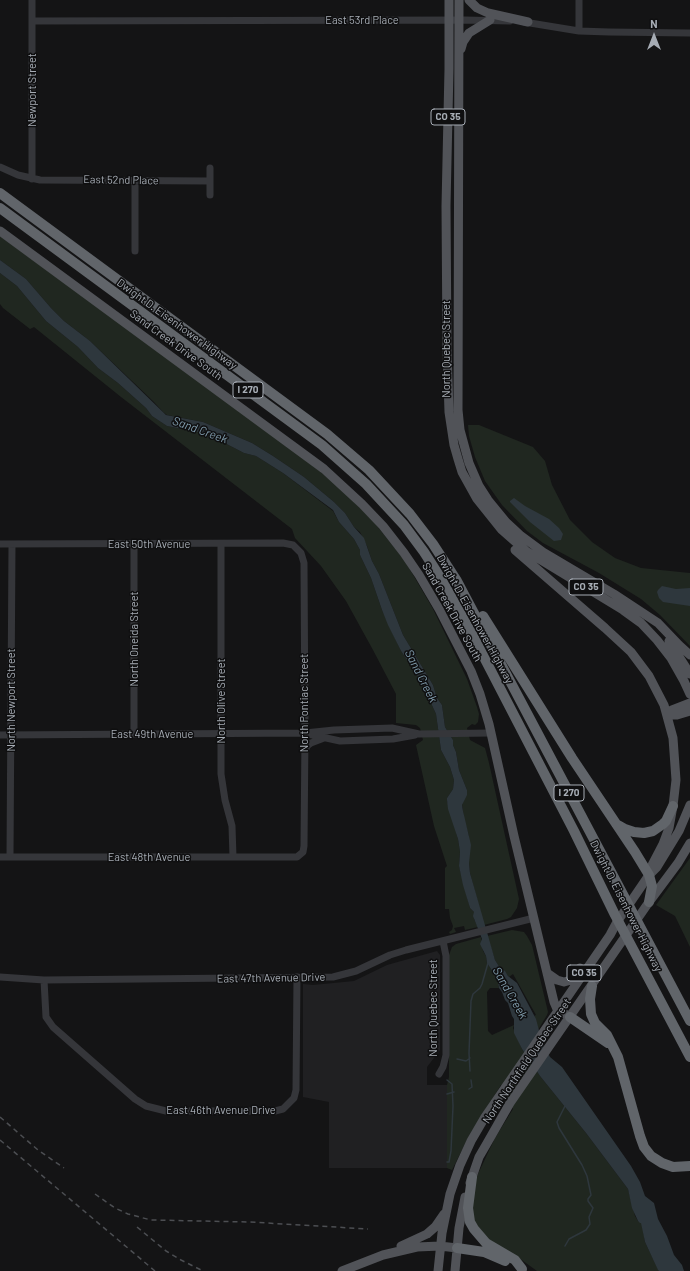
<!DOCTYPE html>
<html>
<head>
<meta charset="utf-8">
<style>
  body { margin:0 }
  #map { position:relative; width:690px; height:1271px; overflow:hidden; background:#141415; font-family:Barlow,sans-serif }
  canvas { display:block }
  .north { position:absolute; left:634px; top:16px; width:40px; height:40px; -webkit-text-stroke:3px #0f0f10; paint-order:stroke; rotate:0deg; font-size:11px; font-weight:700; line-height:16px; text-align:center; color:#a6acb4 }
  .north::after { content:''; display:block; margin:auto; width:14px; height:18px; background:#a6acb4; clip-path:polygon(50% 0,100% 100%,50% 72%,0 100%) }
</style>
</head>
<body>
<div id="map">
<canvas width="690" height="1271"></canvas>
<div class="north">N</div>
</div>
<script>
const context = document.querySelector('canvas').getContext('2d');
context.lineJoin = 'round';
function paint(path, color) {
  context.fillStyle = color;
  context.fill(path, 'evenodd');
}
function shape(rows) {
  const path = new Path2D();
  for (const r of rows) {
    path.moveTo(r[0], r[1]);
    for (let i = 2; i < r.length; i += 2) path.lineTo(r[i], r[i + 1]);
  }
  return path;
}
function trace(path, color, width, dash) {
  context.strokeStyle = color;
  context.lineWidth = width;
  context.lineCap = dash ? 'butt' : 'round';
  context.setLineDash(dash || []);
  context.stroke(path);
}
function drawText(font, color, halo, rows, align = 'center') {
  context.font = font + ' Barlow,sans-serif';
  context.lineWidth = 3;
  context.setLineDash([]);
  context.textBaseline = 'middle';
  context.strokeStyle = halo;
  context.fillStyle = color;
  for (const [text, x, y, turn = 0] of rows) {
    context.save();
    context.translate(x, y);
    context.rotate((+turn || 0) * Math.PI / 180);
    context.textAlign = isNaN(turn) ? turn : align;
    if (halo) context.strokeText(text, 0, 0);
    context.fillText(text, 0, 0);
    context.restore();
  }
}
paint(shape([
  [437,951,440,955,440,1050,427,1067,427,1085,447,1085,447,1168,329,1168,329,1102,303,1097,303,984,313,985,354,981,387,965]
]), '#202022');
paint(shape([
  [0,236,286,445,331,480,345,493,374,522,405,561,433,609,467,679,477,707,479,714,478,722,475,725,472,724,467,728,470,740,485,748,489,763,519,899,517,908,511,917,507,919,484,925,470,873,469,863,469,836,464,820,463,811,462,805,467,790,459,770,456,752,453,745,453,740,445,727,442,705,437,698,433,685,403,635,379,574,372,561,367,546,360,532,354,527,345,513,334,502,304,477,273,456,252,443,203,422,167,415,163,412,154,402,90,341,64,321,51,308,26,279,0,260],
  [0,273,17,286,46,321,78,347,98,368,118,383,146,408,152,416,167,426,203,433,215,438,244,453,256,456,283,473,333,511,339,522,354,539,360,550,360,555,371,578,382,610,401,651,421,681,436,714,441,750,450,767,454,780,453,789,447,798,447,800,458,839,460,852,459,866,470,908,474,912,474,919,478,927,465,930,464,926,454,928,456,932,450,934,449,932,452,930,453,926,450,918,449,909,445,909,445,868,447,866,434,826,416,745,423,740,420,728,416,725,396,723,396,694,373,650,346,601,321,566,295,538,292,529,121,397,34,327,30,329,3,308,0,304],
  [468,425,479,425,533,447,545,461,552,485,570,520,592,542,615,558,641,568,690,573,690,646,660,615,641,599,599,573,543,543,527,531,502,505,485,481,475,457,469,436],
  [690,858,690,947,675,916,656,905],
  [512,930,524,932,527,936,532,945,548,1012,547,1015,538,1030,534,1016,536,1015,527,999,513,974,509,977,502,969,500,968,495,960,487,936],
  [481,937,483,951,486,956,487,963,497,978,499,988,490,988,487,992,488,1031,492,1035,514,1025,513,1028,522,1049,540,1076,586,1133,628,1189,635,1216,638,1221,642,1223,645,1242,659,1271,537,1271,519,1258,489,1241,472,1219,473,1191,477,1176,495,1138,513,1109,501,1085,470,1134,452,1170,447,1168,447,1085,449,1077,449,955,452,947,456,944]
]), '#202720');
paint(shape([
  [0,260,26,279,51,308,64,321,90,341,166,415,203,422,252,443,273,456,304,477,334,502,345,513,354,527,364,538,372,561,379,574,403,635,433,685,437,698,442,705,445,727,453,740,453,745,456,752,459,770,467,790,467,795,462,805,463,811,471,845,469,863,470,873,495,960,500,968,505,971,508,976,517,983,536,1019,542,1042,550,1057,562,1067,631,1166,640,1182,645,1196,654,1203,658,1219,667,1236,674,1255,682,1265,684,1271,659,1271,658,1270,645,1242,641,1223,640,1223,638,1221,632,1208,628,1189,586,1133,540,1076,522,1049,514,1033,514,1019,512,1016,508,1003,505,1000,502,992,499,988,497,978,487,963,486,956,480,944,482,939,473,916,474,912,470,908,463,885,459,866,460,852,458,839,448,809,447,800,447,798,453,789,454,780,450,767,441,750,436,714,421,681,401,651,388,625,382,610,371,578,360,555,360,550,354,539,339,522,333,510,283,473,256,456,244,453,215,438,203,433,167,426,152,416,146,408,118,383,98,368,78,347,46,321,17,286,0,273],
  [514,498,525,506,549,519,559,528,563,534,561,540,554,541,530,522,510,502,510,501],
  [662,586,676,589,690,588,690,606,663,602,659,598,657,592,658,590]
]), '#2e373d');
trace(shape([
  [457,1059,466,1061,470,1058],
  [470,1071,469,1053,471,1001,473,994,480,988,482,984,488,963],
  [469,1089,472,1087,471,1080],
  [447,1094,454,1092],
  [565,1106,557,1122,559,1128,582,1165,587,1176,591,1195,588,1199,588,1201,593,1208,589,1217,590,1224,586,1230,569,1239,565,1246],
  [447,1162,449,1162,451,1151,453,1106,452,1084,447,1080]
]), '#2e373d', 1.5);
trace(shape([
  [32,21,465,20,510,21],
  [524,22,579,31,609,32,690,33],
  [579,31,579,0],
  [0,167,18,175,40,180,210,181],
  [210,168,210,195],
  [32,179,32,0],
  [135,251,135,180],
  [0,544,283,543,293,545,301,553,304,563,305,733,304,846,303,852,297,857,0,857],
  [221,544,221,774,225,800,232,826,233,857],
  [134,734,134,544],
  [308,734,340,741,393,739,415,735],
  [0,735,305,733,334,730,392,728,419,734,491,733],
  [305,752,307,746,311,743,324,738],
  [10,856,12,544],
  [0,977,44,980,333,977,356,971,390,955,406,950,534,918],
  [44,980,46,1017,53,1027,135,1099,146,1106,166,1111,275,1111,283,1109,294,1098,296,1090,297,977],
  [439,1074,443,1067,446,1055,446,956,443,941]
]), '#35363a', 7);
trace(shape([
  [449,0,449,69,446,206,447,350,449,412,454,445,458,459,462,472,477,499,501,529,526,551,623,610,641,623,657,640,671,658,684,681,690,694],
  [459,0,458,410,460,430,469,463,479,486,488,500,506,522,520,535,543,552,614,594,658,623,679,645,690,655],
  [469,0,477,8,488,13,528,22],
  [461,49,463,42,469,33,490,20],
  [0,231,324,469,362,504,383,526,404,553,419,575,439,609,471,671,480,694,489,724,514,836,554,1002,557,1009,570,1017],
  [515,550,605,628,631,652,649,676,664,705,673,738,676,780,673,806,669,828,663,844,652,865],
  [669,641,690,674],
  [668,715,672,710,690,703],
  [668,715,677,715,690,711],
  [547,973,557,980,564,982,571,980,580,968],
  [470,1183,479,1157,486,1145,510,1103,649,902,678,863,690,843],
  [401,1246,427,1234,435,1227,444,1214],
  [342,1271,383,1255,417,1247,440,1246,457,1248],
  [438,1271,442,1233,450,1194,460,1165,471,1141,485,1117,610,935,617,922,649,875,657,867,679,831,690,805],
  [455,1271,459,1228,465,1197]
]), '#515358', 9);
trace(shape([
  [0,193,327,434,369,470,410,514,433,544,457,581,690,1021],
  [0,208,322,445,366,484,404,525,424,552,440,577,474,638,574,831,615,915,690,1057],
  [483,616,572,758,635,852,649,875,652,886,649,902],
  [618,825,625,829,634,832,644,833,653,831,663,824,666,821,673,806],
  [592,986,590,999,591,1014,595,1023,607,1035,618,1057,640,1136,644,1147,651,1156,662,1163,673,1167,690,1166],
  [570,1017,608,1043],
  [472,1177,468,1208,470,1222,474,1229,486,1243,515,1260,522,1269],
  [457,1248,484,1252,505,1261]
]), '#61656a', 10);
trace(shape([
  [0,1117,38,1150,64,1168],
  [0,1140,155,1271],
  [95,1194,115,1208,128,1214,151,1220,250,1222,368,1229],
  [137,1227,166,1251,181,1260,203,1271]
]), '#4c4e52', 1.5, [5, 4]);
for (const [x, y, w] of [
  [448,117,34],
  [248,390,30],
  [586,587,34],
  [569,793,30],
  [584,973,34]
]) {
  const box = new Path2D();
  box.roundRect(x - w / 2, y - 8, w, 16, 3);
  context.fillStyle = '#0f0f10';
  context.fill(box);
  trace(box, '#a6acb4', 1);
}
drawText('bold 10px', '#a6acb4', null, [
  ["CO 35",448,117],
  ["I 270",248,390],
  ["CO 35",586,587],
  ["I 270",569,793],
  ["CO 35",584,973]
]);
drawText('11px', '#a6acb4', '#0f0f10', [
  ["East 53rd Place",362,20],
  ["Newport Street",32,90,-90],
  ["East 52nd Place",121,180,1],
  ["Dwight D. Eisenhower Highway",177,324,36],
  ["Sand Creek Drive South",176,345,36],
  ["North Quebec Street",446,349,-90],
  ["East 50th Avenue",149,544],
  ["Sand Creek Drive South",452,612,61],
  ["Dwight D. Eisenhower Highway",475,619,61],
  ["North Oneida Street",134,639,-90],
  ["North Newport Street",11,700,-90],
  ["North Olive Street",221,701,-90],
  ["North Pontiac Street",304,703,-90],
  ["East 49th Avenue",152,734],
  ["East 48th Avenue",149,857],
  ["Dwight D. Eisenhower Highway",626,906,63],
  ["East 47th Avenue Drive",271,978,-1],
  ["North Quebec Street",433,1008,-90],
  ["North Northfield Quebec Street",527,1061,-56],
  ["East 46th Avenue Drive",221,1110]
]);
drawText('italic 12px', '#809cac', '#0f0f10', [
  ["Sand Creek",200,430,20],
  ["Sand Creek",421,676,63],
  ["Sand Creek",510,993,60]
]);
</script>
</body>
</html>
